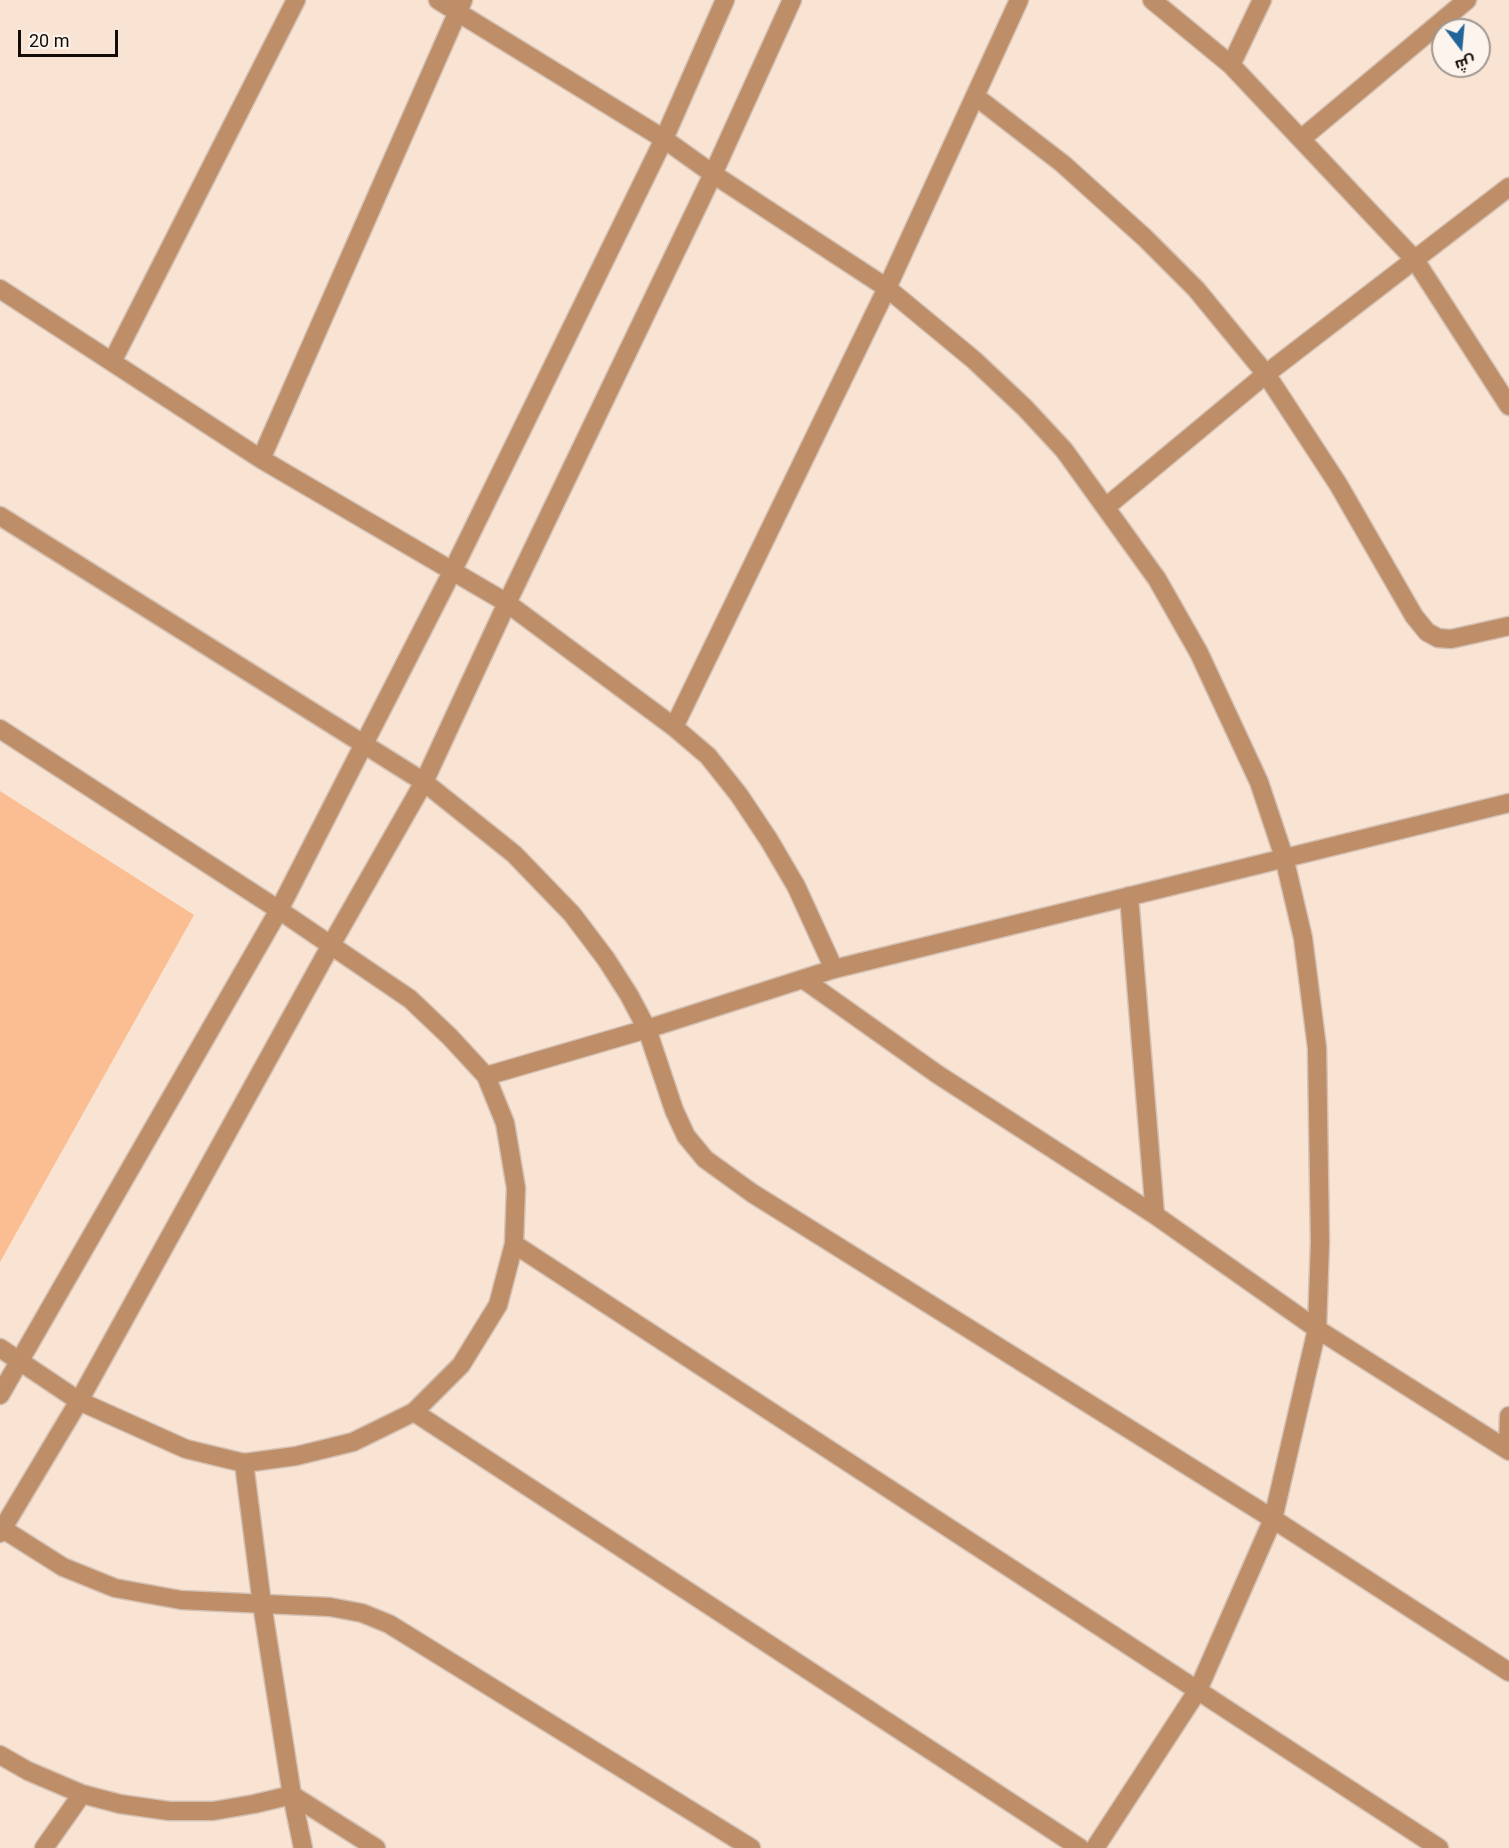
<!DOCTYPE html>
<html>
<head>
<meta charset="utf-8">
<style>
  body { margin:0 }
  #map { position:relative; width:1509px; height:1848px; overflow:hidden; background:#f9e4d4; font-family:Roboto,Cairo,sans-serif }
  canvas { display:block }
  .north { position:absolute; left:1431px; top:18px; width:60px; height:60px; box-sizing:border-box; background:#fcf4ed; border:2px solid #9f9791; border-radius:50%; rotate:164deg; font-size:16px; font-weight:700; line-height:24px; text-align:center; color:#130c07 }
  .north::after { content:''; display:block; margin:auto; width:21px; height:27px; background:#216499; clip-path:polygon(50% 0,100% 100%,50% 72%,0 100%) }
  .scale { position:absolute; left:18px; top:30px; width:100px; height:27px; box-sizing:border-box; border:3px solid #130c07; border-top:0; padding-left:8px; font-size:18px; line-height:21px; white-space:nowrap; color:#130c07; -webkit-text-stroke:4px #fcf4ed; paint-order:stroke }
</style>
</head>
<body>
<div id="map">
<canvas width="1509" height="1848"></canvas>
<div class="north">ش</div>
<div class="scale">20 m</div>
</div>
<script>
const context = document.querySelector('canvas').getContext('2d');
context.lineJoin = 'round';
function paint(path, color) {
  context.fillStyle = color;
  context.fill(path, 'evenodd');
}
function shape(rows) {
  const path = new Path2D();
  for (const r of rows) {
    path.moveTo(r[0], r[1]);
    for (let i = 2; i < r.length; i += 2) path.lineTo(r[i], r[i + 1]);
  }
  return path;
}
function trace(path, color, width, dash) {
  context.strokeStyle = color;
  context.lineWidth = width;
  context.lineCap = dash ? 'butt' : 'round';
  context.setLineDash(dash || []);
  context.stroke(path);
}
paint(shape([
  [0,791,194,915,0,1262]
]), '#fabe92');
const minor = shape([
  [438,0,664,139,713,174,887,288,974,360,1025,408,1064,450,1157,579,1199,653,1259,782,1284,857,1303,938,1317,1048,1320,1242,1317,1329,1273,1519,1198,1690,1095,1848],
  [1152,0,1231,65,1415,260,1509,406],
  [1231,65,1262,0],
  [975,96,1063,164,1145,238,1196,289,1266,374,1338,484,1414,616,1427,632,1438,638,1451,639,1509,626],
  [1301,139,1467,0],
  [0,289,261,459,507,603,674,727,708,756,739,795,769,840,796,886,834,969],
  [112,362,296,0],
  [261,459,463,0],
  [1106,507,1266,374,1509,187],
  [0,516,424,782,514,854,572,914,606,959,629,995,647,1029,674,1110,686,1136,705,1159,752,1193,1273,1519,1509,1672],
  [674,727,887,288,1019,0],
  [0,729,279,910,410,999,450,1037,486,1076,505,1123,516,1188,514,1244,498,1305,461,1365,414,1412,353,1442,296,1456,244,1463,186,1449,79,1401,0,1348],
  [1129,896,1155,1215],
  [803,979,937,1074,1155,1215,1317,1329,1509,1451],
  [486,1076,647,1029,834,969,1509,803],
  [514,1244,1439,1848],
  [0,1395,279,910,453,570,664,139,725,0],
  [414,1412,1080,1848],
  [1508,1450,1509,1416],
  [244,1463,262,1604,292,1795,303,1848],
  [0,1527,63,1567,115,1588,181,1600,330,1607,362,1613,389,1624,751,1848],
  [0,1533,79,1401,331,945,424,782,507,603,713,174,792,0],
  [0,1755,28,1771,82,1794],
  [44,1848,82,1794,120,1804,169,1811,213,1811,254,1804,292,1795,376,1848]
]);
trace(minor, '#d4c1b3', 21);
trace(minor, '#be8e69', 18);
</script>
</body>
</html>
